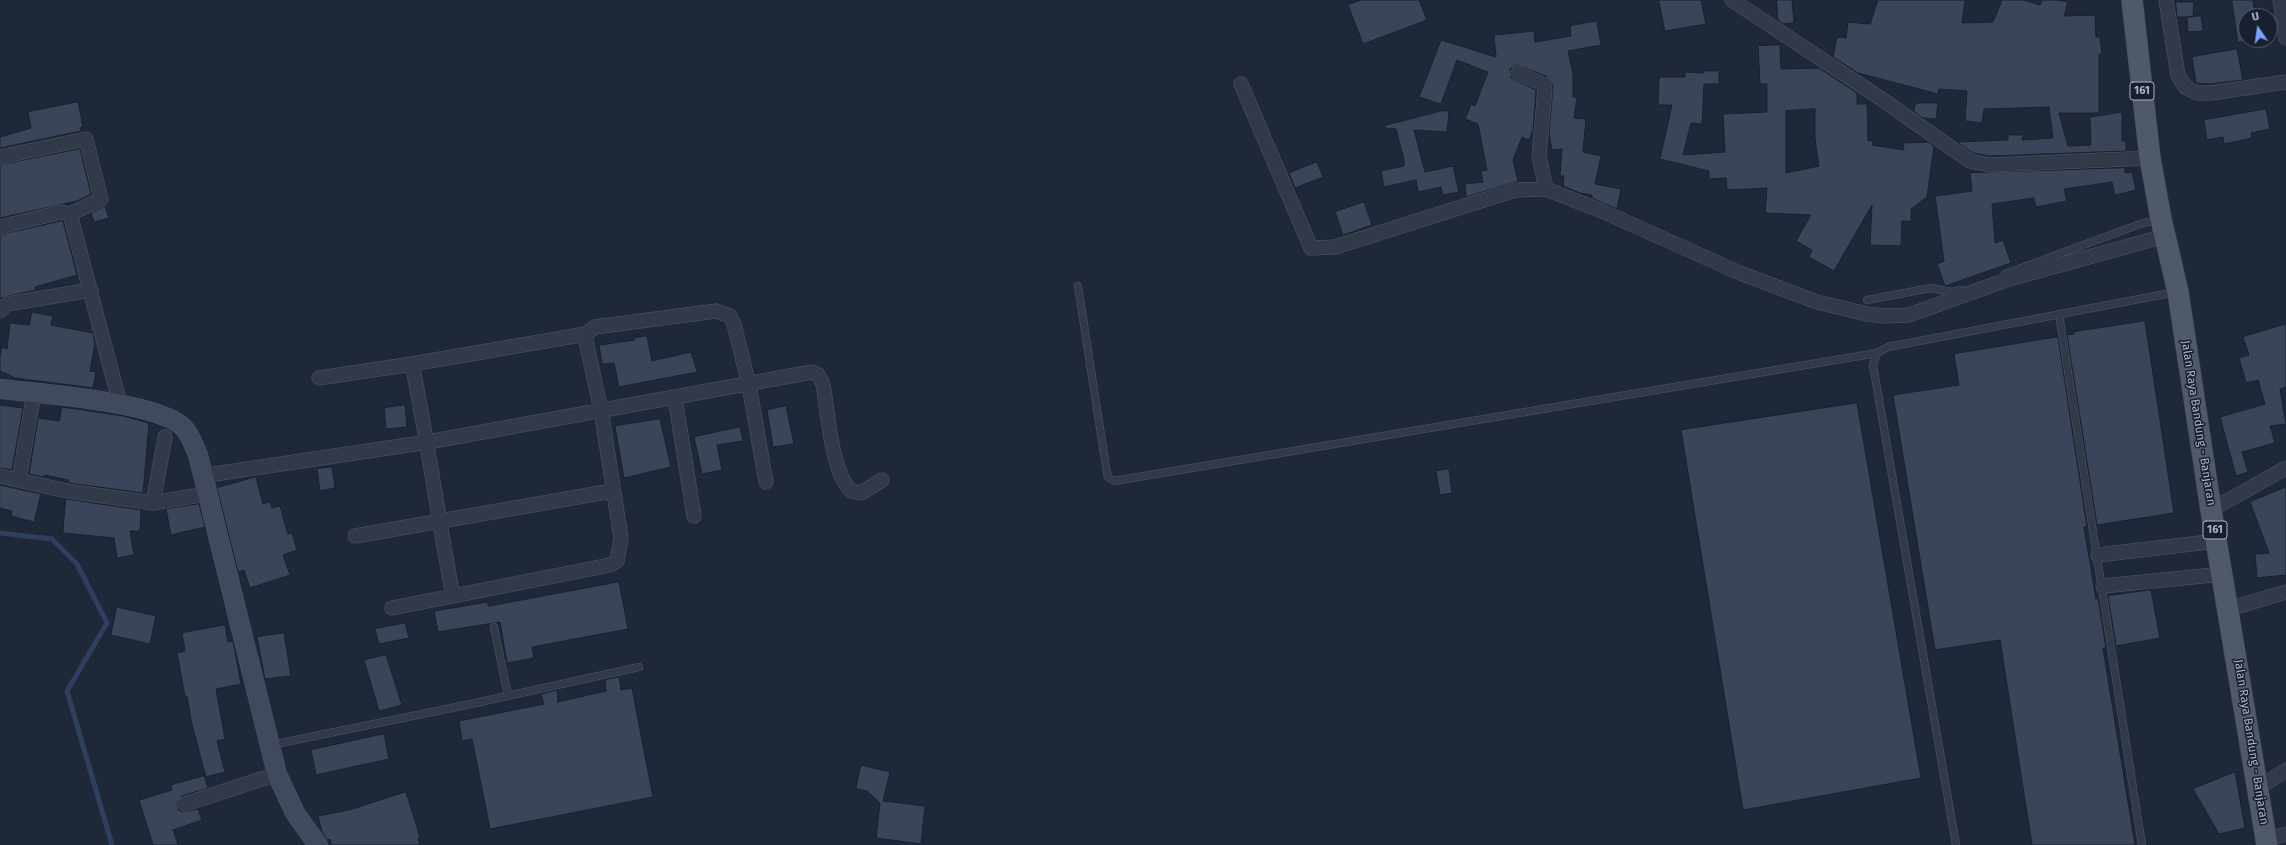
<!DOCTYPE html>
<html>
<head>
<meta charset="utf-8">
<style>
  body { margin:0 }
  #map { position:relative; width:2286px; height:845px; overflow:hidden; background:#1e2839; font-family:"Fira Sans",sans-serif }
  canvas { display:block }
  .north { position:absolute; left:2238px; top:8px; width:40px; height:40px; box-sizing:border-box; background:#181f2e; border:1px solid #535b6b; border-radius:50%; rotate:347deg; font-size:11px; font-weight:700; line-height:16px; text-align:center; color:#acb4c6 }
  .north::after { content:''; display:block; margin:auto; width:14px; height:18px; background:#79a3ff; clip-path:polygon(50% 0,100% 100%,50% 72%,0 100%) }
</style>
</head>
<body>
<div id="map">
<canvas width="2286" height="845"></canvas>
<div class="north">U</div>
</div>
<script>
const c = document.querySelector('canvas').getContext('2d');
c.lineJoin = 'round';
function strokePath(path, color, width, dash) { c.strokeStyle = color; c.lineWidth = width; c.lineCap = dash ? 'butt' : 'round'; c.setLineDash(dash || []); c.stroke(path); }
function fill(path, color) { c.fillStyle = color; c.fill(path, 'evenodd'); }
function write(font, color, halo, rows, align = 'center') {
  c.font = font + ' "Fira Sans",sans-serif'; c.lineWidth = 3; c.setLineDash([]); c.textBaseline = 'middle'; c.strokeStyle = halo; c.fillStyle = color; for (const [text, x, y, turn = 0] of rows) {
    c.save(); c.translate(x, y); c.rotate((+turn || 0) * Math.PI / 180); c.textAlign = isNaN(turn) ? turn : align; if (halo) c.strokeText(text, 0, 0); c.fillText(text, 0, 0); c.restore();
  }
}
const stream = new Path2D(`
  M0,533l52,6 25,25 30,59 -40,68 45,154`);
const building = new Path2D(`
  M1361,0h58l8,20 -64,24 -15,-39z
  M1659,0h42l5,24 -41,7z
  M1777,0h15l2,23 -11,1 -5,-4z
  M1878,0h87l-3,23 31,-1 9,-22h21l17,5 2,-5h16l10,2 -4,14 31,-1 1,22h4l2,17h-3v59h-40l9,33 23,-1 -1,-28 32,-5v29h4v10l-136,5 -17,-3 -16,-11 51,-2v-5h15l-1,5 31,-2 -4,-31 -65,2 -2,14 -17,-2 2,-30 -28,-2 -1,5 -80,-21 -25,-16 4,-20 9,1 2,-16 22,2z
  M2232,0h21l2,16h-9v26h-8z
  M2176,2h18l-1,15h-16z
  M2201,16l2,15 -15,1 -1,-15z
  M1597,21l4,24 -33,6 5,23v23l4,1 -3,20 12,1 -3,33 18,4 -6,28 26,5 -4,20 -25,-11v-3l-12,-2 -17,-7 1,-10h-4l2,-27 -10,1 -3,-16 4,-48 -7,-10 -29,-11 -7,4 1,9 25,12 -3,40 -4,10 -7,-3 -9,23 5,21 -52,16 -1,-13 18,-2 -2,-11 6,-1 -9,-46 -13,-5 6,-15 4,2 13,-34 -31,-12 -16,44 -22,-7 22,-57 55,17 -2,-22 40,-4 1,11 36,-6 -1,-10z
  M1780,45l1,24 38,-1 38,25v11h10l1,37h5l-1,4 32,5 -1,-7 25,-1 6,4 -7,51 -16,12v12h-9l-1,25 -31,-1 2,-40 -38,66 -25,-14 3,-7 -16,-9 15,-26 -46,-2 2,-25 -40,2 -1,-12 -17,1v-8l-49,-12 12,-54h-14l1,-28h26v-5l19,1v-2h15v13h-15l-2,40 -11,-1 -8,32 42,-3 -2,-38 44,-2v-28h-7l-2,-38zM1815,109v31l4,26 -33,7v-62z
  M2237,49l6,31 -33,4 -14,-1 -4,-26z
  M78,102l5,25 -3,1 1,3 -81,17v-11l31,-9 -3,-16z
  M1916,103h22l-2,16 -13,-1 -9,-6z
  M2266,109l4,20 -19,4 1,5 -28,6 -1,-7 -16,3 -3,-20z
  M1441,111h8l-2,21 -33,-2 11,42 28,-6 6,26 -16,3 -2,-8 -23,5 -2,-12 -32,7 -3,-16 23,-5v-6l-8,-31 -11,-1 -1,-2z
  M80,149l11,45 -14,7 -77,17v-53z
  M1317,162l6,15 -28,11 -6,-15z
  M2125,168v5l7,-1 4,18 -21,5 -3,-13 -48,7 3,12 -31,6 -2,-9 -42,6 3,39 8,-3 8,23 -66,23 -8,-22 7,-3 -9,-65 37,-5 -2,-18z
  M1364,202l8,23 -29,10 -8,-23z
  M105,206l4,12 -15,4 -3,-9z
  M61,221h2l14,54 -42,12 1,3 -36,8v-63z
  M32,312l21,4 -2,9 42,8 2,11 -5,27 6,1 -3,16 -78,-10 -15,-7v-16l2,-8 5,2 3,-26 19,2z
  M2145,321l29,192 -77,12 -30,-190 7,-1v-2z
  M2286,324v63l-6,2 6,35 -16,2 5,17 -33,9 6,20 -12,4 -16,-59 45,-13 -7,-24 -12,3 -7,-25 10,-3 -6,-18z
  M647,336l5,25 39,-9 6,20 -78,15 -5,-24 -12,1 -3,-19 36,-5 -1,-2z
  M2058,337l29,190h-3l12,72 2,-1 8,50h-3l32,197h-103l-32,-205 -65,10 -42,-255 66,-10 -5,-31z
  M1857,403l64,375 -178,32 -62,-380z
  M0,405l23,3 -11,62 -12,-2z
  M405,405l2,22 -21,2 -2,-21z
  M786,406l8,38 -21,3 -6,-37z
  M62,407l61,9 26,7 -6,70 -74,-10 -1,-3 -23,-5 -1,2 -15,-3 9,-56 21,3z
  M660,419l11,48 -47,11 -9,-52z
  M740,427l3,14 -26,4 5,25 -20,4 -8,-37z
  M332,467l3,21 -15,3 -3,-22z
  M1449,469l3,24 -12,2 -4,-24z
  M256,477l7,27 7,-2 2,6 8,-2 8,28 4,-1 5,17 -14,5 7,20 -40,13 -6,-18 -6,2 -21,-84z
  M0,485l41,9 -7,28 -23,-6 1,-5 -12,-3z
  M2286,487v88l-29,3 -2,-24 14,-1 -19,-51z
  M66,499l75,11 -1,21h-10l4,24 -17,3 -3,-20 -51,-5z
  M199,504l6,23 -34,8 -5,-26z
  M619,582l9,47 -96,18 2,11 -27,5 -7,-41 -62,10 -4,-21 54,-9v4z
  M2151,590l9,48 -44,8 -8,-50z
  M117,607l39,9 -6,28 -39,-9z
  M405,623l4,15 -30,6 -4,-15z
  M225,625l3,17 5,-1 8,43 -25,5 9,50 -8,2 8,31 -19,5 -14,-52 -5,-29h-2l-8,-43 8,-2 -3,-18z
  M284,633l7,43 -26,3 -8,-42z
  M386,655l16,50 -23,6 -15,-51z
  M619,677l2,13 11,-2 21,109 -163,32 -18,-90 -10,2 -3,-20 85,-17 -3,-10 16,-4 1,12 48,-11 -1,-11z
  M384,734l5,25 -73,16 -5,-25z
  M861,765l29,7 -7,29 42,5 -4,38 -45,-6 4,-35 -13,-12 -11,-2z
  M2235,772l10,56 -26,6 -26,-45z
  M204,776l4,12 -26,8 -5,7 2,7 4,2 15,-3 4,11 -29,10 5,15h-25l-14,-45 33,-10 -1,-5z
  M406,792l14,45 -2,1 2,7h-88l-2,-6 -3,1 -5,-8 -4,-16 31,-6z`);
const lane = new Path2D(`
  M2005,274l138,-51 16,-3
  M1078,286l28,181 2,10 6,4 763,-128
  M1867,300l64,-12 21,4 9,-2
  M2059,314l83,531
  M494,627l14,69
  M271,745l200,-41 168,-37
  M1956,845l-83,-480 4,-12 11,-6 288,-55`);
const street = new Path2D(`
  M1732,0l148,98 90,63 19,4 161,-7
  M2166,0l12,75 7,12 12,6h14l75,-11
  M2280,0l6,38
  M1518,73l25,11 2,5 -6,67 7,33
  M1241,84l70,164 24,-1 180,-57 31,-1 56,22 138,62 77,29 50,12 18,2 24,-1 100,-36 156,-43
  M0,157l86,-18 15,60 -31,15
  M0,227l61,-15 9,2 50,190
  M0,311l7,-7 84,-14
  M586,334l-174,30c16,77 26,155 41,232l157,-31 7,-4 4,-23 -20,-128 -15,-69v-7l9,-7 121,-16 14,5 4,8 15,61 17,97
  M319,378l93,-14
  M675,398l19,118
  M0,476l67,15 86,12 53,-9
  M201,476l227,-34 384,-70 6,3 5,9c5,29 8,87 28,107l10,2 21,-13
  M19,480l15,-87
  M153,503l12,-66
  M2211,510l75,-42
  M355,536l257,-45
  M2098,555l119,-14
  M2103,586l120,-12
  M392,608l61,-12
  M2229,609l57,-17
  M2258,788l28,-18
  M185,804l92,-30
  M2266,840l20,-6`);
const secondary = new Path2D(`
  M0,389c38,4 160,13 184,39 7,8 10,18 14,27l79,319 18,39 23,32`);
const primary = new Path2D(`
  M2132,0l18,158 11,61 17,73 33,218 56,335`);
const shields = [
  [2142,91,24],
  [2215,530,24]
];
const shieldNames = [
  ["161",2142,91],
  ["161",2215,530]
];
const streetNames = [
  ["Jalan Raya Bandung - Banjaran",2198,423,81],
  ["Jalan Raya Bandung - Banjaran",2251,742,81]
];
strokePath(stream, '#2f3f60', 5);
fill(building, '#3a4559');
strokePath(building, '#1a2130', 1);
strokePath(lane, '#505767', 8);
strokePath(street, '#505767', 15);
strokePath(secondary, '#505767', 20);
strokePath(primary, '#3c4353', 22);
strokePath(lane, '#323a49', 7);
strokePath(street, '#323a49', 14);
strokePath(secondary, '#40495d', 19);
strokePath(primary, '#50596a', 21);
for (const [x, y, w] of shields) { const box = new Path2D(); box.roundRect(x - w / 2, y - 9, w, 18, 3); c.fillStyle = '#181f2e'; c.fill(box); strokePath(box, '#acb4c6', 1); }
write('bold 11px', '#acb4c6', null, shieldNames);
write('12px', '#acb4c6', '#181f2e', streetNames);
</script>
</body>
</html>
